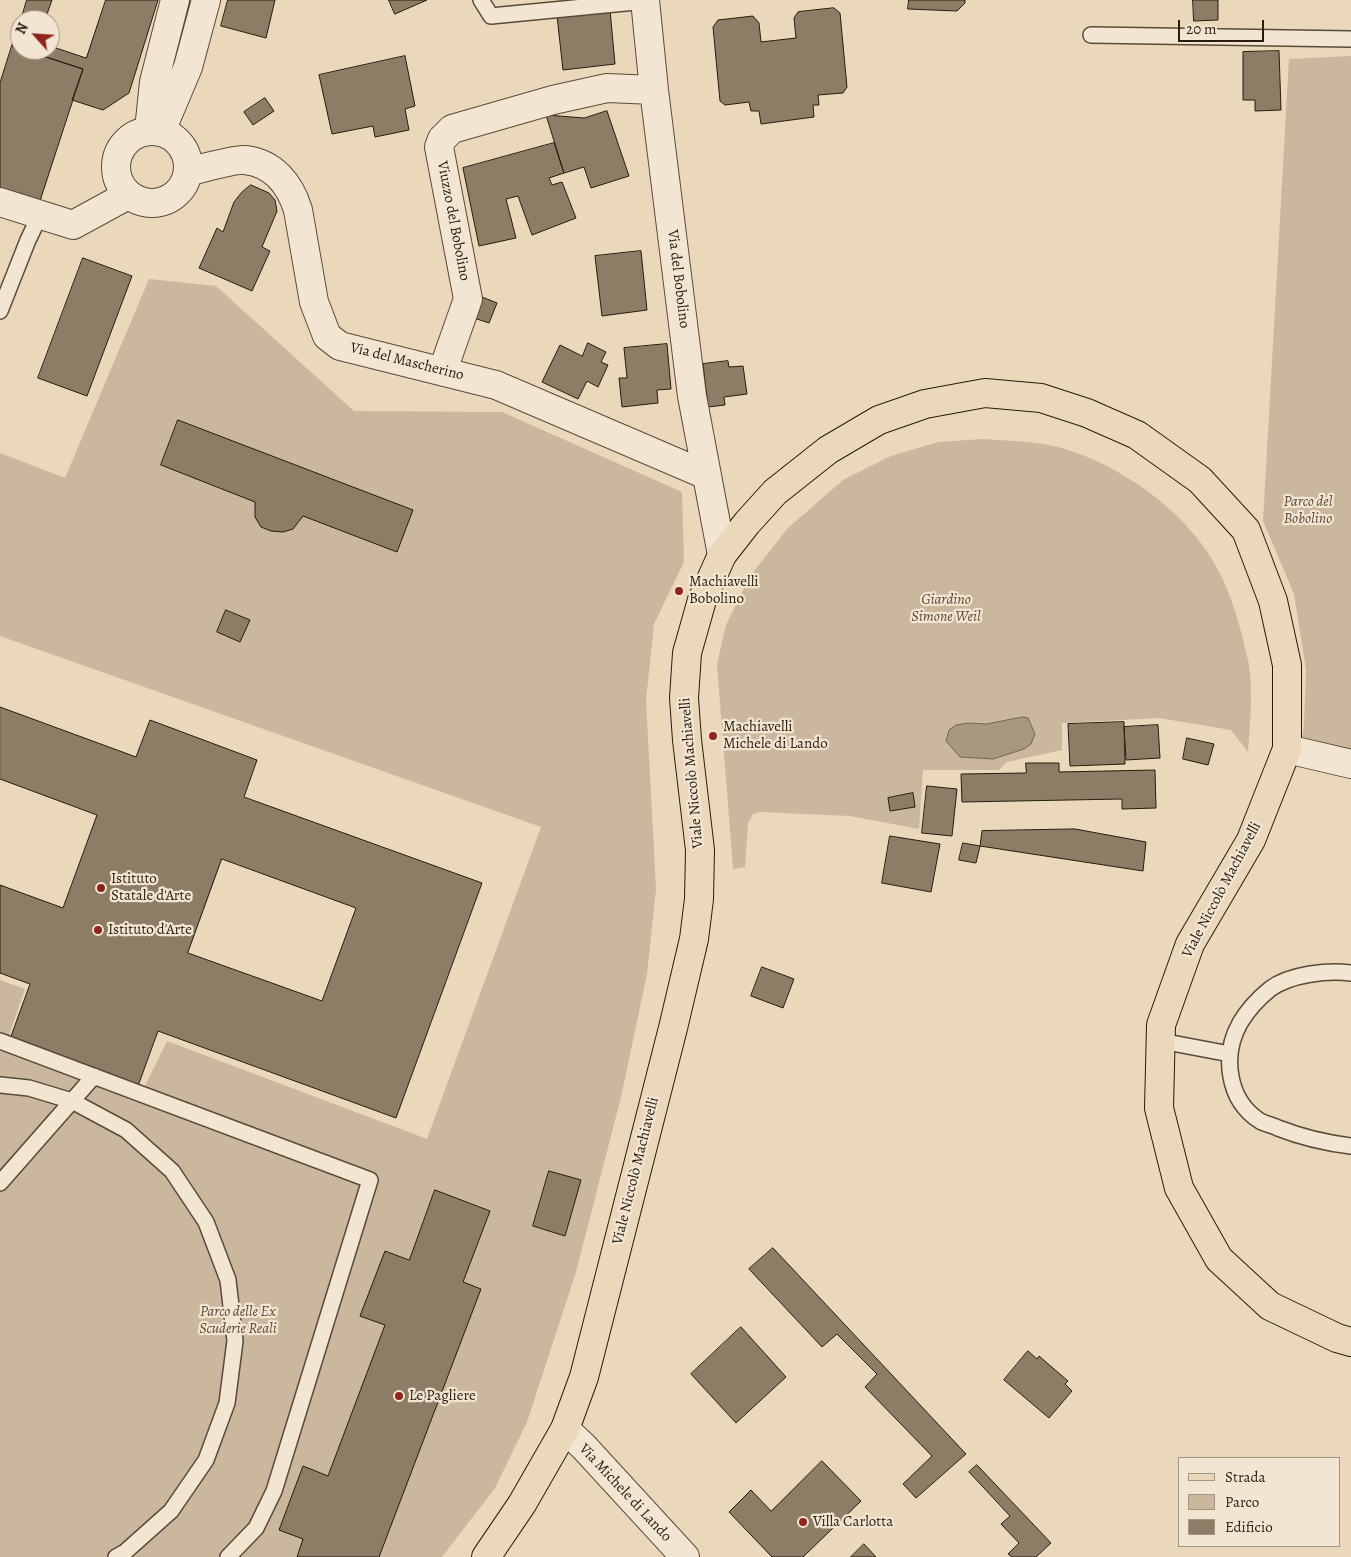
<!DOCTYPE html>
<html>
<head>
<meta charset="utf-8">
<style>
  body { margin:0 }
  #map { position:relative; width:1351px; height:1557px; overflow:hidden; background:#ebd7ba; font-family:Alegreya,serif }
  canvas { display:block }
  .legend { position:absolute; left:1178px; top:1457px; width:162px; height:90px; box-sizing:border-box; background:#f2e5d2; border:1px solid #a19584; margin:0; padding:6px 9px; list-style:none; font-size:15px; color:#271c0e }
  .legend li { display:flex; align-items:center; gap:10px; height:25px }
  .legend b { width:25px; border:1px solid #a19584 }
  .north { position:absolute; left:10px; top:10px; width:50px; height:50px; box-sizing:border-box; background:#f2e5d2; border:1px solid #a19584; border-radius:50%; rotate:296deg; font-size:14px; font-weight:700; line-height:20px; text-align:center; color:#271c0e }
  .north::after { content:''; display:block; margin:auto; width:18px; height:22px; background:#8f2418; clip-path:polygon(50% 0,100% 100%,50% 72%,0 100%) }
  .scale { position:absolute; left:1178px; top:20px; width:86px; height:22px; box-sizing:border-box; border:2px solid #271c0e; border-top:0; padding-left:6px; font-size:15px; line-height:18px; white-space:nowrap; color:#271c0e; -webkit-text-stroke:4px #f2e5d2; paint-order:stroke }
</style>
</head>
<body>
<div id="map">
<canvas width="1351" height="1557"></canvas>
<ul class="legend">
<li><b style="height:6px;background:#ebd7ba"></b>Strada</li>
<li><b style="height:14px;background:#cab79d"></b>Parco</li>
<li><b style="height:14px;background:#8d7d67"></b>Edificio</li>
</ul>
<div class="north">N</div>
<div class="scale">20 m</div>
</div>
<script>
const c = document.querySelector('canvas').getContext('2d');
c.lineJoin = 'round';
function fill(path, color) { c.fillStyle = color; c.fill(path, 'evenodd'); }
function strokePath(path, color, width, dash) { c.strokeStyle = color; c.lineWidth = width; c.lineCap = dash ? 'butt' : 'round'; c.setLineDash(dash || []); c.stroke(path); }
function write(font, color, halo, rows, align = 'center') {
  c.font = font + ' Alegreya,serif'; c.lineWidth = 4.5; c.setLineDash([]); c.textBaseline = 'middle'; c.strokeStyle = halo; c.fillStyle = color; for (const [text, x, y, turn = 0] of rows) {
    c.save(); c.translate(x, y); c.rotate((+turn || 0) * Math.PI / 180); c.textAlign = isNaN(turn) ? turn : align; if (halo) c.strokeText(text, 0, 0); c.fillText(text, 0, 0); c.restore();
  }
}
const green = new Path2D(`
  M1351,56v721l-52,-15 5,-37 2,-55 -12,-76 -31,-73 26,-462z
  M149,279l67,7 138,125 148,1 180,80 2,70 -30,62 -8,76 10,189 -9,85 -26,123 -45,175 -49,150 -32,66 -53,69h-442v-577l25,9 -17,49 135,52 24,-49 260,98 114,-312 -541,-191v-183l65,25z
  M983,439c27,2 56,2 82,10 58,18 117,60 148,112 14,23 22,48 29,74 2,10 5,20 7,30 4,28 1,58 -1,87l-17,-22 -72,-12 -97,5v27l-55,12 -8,8h-76l-4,59 -69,-13 -89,-4 -8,2 -5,9 -3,44 -12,2 -16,-205 9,-39 24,-49 38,-48 55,-48 48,-24 47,-14z`);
const water = new Path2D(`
  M1023,717l5,1 7,16 -4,10 -7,5 -31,10 -33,-2 -14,-16 3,-11 7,-5 12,-2 18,1z`);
const building = new Path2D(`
  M27,0h25l-7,20h-24z
  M106,0h52l-29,93 -26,17 -31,-10 11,-31 -59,-19h26v-4l36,12z
  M228,0h47l-9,38 -45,-12z
  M389,0h38l-32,14z
  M909,0h56v3l-8,8 -49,-2z
  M1193,0h25v20l-24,1z
  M834,8l6,5 7,74 -4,6 -25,2 1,10h-6l1,12 -53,7 -2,-13h-8l-2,-9 -24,3 -5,-4 -7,-74 5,-7 35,-4 6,7 2,19 35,-4 -2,-20 4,-6z
  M610,10l5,54 -52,6 -6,-54z
  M20,22v27l-8,-3z
  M12,46l71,23 -45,138 -38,-12v-112z
  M1279,51l2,59 -26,1v-11h-12v-48z
  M405,56l10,50 -10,3 4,21 -34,7 -2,-11 -41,8 -13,-59z
  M265,98l9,13 -21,14 -9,-13z
  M607,111l22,65 -38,12 -7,-21 -20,6 -18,-58 38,3z
  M554,143l10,30 -15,5 3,7 10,-3 14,36 -44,17 -14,-39 -12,3 10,39 -37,8 -16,-78z
  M251,185l18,8 6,7 2,11 -15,36 8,4 -18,40 -53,-23 18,-40 6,4 11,-30 8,-10z
  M641,251l6,59 -45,6 -7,-60z
  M83,258l49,18 -45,120 -49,-18z
  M482,297l15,6 -8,20 -15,-5z
  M588,343l18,9 -5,10 7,3 -10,22 -11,-6 -9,18 -36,-17 18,-37 22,11z
  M667,344l4,45 -14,1 1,13 -36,4 -3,-29h8l-3,-30z
  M728,361l1,6 14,-1 4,28 -23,3 1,8 -17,2 -5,-43z
  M178,420l235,90 -16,42 -94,-36 -10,13 -10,3 -12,-1 -10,-4 -6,-10v-15l-94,-37z
  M226,610l24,10 -10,22 -23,-10z
  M0,707l136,50 14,-37 107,40 -13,37 238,86 -86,235 -238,-87 -20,55 -128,-47 20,-55 -30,-11v-88l63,23 34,-93 -97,-36zM222,859l134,49 -34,93 -134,-48z
  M1124,722l1,42 -55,2 -2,-42z
  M1158,725l2,33 -34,2 -2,-33z
  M1187,738l27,6 -6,21 -25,-6z
  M1026,763h33v9l96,-2 1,38 -34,1v-10l-160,3 -1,-28 65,-1z
  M927,786l30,3 -5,47 -30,-3z
  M913,793l2,14 -25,4 -2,-13z
  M1075,829l71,13 -3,29 -163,-25 2,-15z
  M890,836l50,8 -9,48 -49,-9z
  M963,843l17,3 -4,17 -17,-3z
  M762,967l32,12 -11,29 -32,-12z
  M549,1171l32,9 -16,56 -32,-10z
  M435,1190l55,21 -27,71 18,7 -102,268h-82l6,-18 -24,-9 24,-64 25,10 57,-151 -25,-9 25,-65 24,9z
  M773,1248l193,206 -50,44 -13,-14 29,-28 -67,-69 12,-13 -40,-40 -15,13 -73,-78z
  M741,1327l45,50 -50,46 -45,-49z
  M1028,1351l9,8 2,-3 29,25 -3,3 7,7 -23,27 -45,-38z
  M822,1461l39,40 -58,56h-31l-43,-45 22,-22 20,21z
  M977,1465l74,78 -15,14h-24l-4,-3 11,-11 -18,-19 9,-8 -41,-44z
  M864,1544l12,13h-25z`);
const service = new Path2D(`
  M481,0l10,16 155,-15
  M1091,35l260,4
  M0,311l28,-71 12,-25
  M1351,973c-23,-3 -61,1 -81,16 -11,9 -23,22 -30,34 -18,32 -13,77 20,98 5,3 12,4 18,7 23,9 48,15 73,18
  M0,1041l370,139 -96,311 -18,37 -28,29
  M1161,1041l69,13
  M0,1085l29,3 43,13 54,29 46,41 34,51 22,58 7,61 -8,62 -21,57 -35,51 -46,41 -9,5
  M0,1183l94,-107`);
const minor = new Path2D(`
  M645,0l9,90 38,306 30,159
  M149,130l5,-48 21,-82
  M116 167a36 36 0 1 1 72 0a36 36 0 1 1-72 0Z
  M161,131l27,-64 18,-67
  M188,172c11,-3 48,-13 57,-12 28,3 45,24 53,50l16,92 13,34 13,10 156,39 210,90
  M0,202l73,23 55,-30
  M443,370l25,-71 -29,-152 3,-8 10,-10 101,-29 54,-12 47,2
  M1287,749l64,15
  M565,1429l19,18 101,110`);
const primary = new Path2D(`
  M486,1557l36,-53 43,-75 19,-52 89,-349 21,-89 5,-40 1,-49 -13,-110 -3,-42 3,-45 15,-53 20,-45 25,-32 28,-31 53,-42 51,-30 46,-16 60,-11 56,5 46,15 50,22 63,45 46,50 27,71 14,64v84l-36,91 -61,104 -29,81 -2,83 20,80 40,71 51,47 67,32 14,4`);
const markers = [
  [679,591,5,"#8f2418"],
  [713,736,5,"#8f2418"],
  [101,888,5,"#8f2418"],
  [98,930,5,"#8f2418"],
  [399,1396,5,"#8f2418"],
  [803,1522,5,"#8f2418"]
];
const streetNames = [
  ["Viuzzo del Bobolino",453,221,79],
  ["Via del Bobolino",678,279,83],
  ["Via del Mascherino",407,362,14],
  ["Viale Niccolò Machiavelli",692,773,-95],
  ["Viale Niccolò Machiavelli",1222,890,-62],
  ["Viale Niccolò Machiavelli",636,1171,-76],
  ["Via Michele di Lando",625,1493,47]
];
const parkNames = [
  ["Parco del",1308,502],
  ["Bobolino",1308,519],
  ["Giardino",946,600],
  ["Simone Weil",946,617],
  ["Parco delle Ex",238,1312],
  ["Scuderie Reali",238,1329]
];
const poiNames = [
  ["Machiavelli",689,582],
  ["Bobolino",689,599],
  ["Machiavelli",723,727],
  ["Michele di Lando",723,744],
  ["Istituto",111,879],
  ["Statale d'Arte",111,896],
  ["Istituto d'Arte",108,930],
  ["Le Pagliere",409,1396],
  ["Villa Carlotta",813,1522]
];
fill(green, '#cab79d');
fill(water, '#a89780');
strokePath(water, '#746652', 1);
fill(building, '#8d7d67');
strokePath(building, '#271c0e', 1);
strokePath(service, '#584b39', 18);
strokePath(minor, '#584b39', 30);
strokePath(primary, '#271c0e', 30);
strokePath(service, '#f2e5d2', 15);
strokePath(minor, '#f2e5d2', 28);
strokePath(primary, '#ebd7ba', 28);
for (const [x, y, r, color] of markers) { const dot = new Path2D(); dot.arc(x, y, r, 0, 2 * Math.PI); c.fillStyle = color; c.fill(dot); strokePath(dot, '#f2e5d2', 2); }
write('15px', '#271c0e', '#f2e5d2', streetNames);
write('italic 15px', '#584a39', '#f2e5d2', parkNames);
write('15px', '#271c0e', '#f2e5d2', poiNames, 'left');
</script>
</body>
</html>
